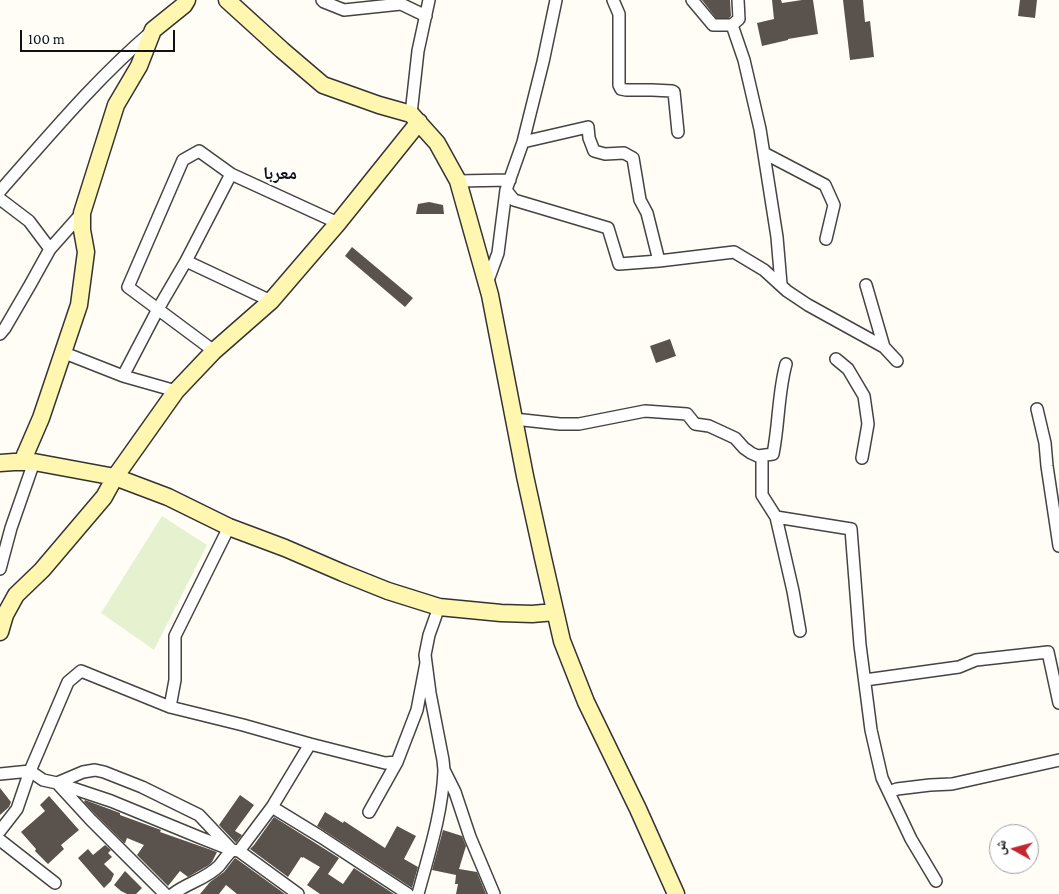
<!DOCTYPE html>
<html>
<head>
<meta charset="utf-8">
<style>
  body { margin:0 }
  #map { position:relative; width:1059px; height:894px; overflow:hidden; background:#fffdf5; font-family:"Crimson Pro","Noto Naskh Arabic",serif }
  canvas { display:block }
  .north { position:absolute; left:989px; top:824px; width:50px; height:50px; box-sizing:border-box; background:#fff; border:1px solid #a0a0a0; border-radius:50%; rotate:277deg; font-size:14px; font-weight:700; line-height:20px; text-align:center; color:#111 }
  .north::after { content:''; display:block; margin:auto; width:18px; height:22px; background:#c4262e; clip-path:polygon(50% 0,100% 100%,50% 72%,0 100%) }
  .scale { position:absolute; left:20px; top:30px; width:155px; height:22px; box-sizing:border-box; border:2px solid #111; border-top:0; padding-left:6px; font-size:15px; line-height:18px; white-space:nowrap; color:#111; -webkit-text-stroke:4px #fff; paint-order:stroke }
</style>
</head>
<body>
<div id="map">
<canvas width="1059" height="894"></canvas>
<div class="north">ش</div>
<div class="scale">100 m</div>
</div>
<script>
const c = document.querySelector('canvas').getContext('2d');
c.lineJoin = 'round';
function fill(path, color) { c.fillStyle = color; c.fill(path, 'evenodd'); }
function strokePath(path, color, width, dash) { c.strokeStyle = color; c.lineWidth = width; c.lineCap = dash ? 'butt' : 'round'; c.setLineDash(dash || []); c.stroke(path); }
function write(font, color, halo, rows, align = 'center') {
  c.font = font + ' "Crimson Pro","Noto Naskh Arabic",serif'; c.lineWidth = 5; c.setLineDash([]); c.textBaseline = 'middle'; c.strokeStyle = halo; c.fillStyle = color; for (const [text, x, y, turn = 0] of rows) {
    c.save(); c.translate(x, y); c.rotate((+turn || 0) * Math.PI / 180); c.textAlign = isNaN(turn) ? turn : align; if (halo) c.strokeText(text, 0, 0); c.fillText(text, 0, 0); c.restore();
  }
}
const pitch = new Path2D(`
  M162,516l45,29 -53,105 -53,-37z`);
const building = new Path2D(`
  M702,0h28l1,16 -2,2h-13z
  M772,0h9l1,3 20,-3h11l5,34 -30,5v1l-26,6 -5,-23 17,-4z
  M843,0h20l2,22 5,-1 4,36 -24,3z
  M1020,0h17l-2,18 -17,-2z
  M429,202l14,3 1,9h-28l2,-10z
  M352,247l61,51 -8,9 -60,-51z
  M670,339l6,17 -20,7 -6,-17z
  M0,788l11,14 -2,5 -9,8z
  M240,795l14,10 -19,26 7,4 -6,8 -17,-18z
  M49,796l30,34 -18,15 3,4 -16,15 -13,-13 1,-2 -15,-17 24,-21 -5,-6z
  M85,800l35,13v2l41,15 -1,2 57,20 -5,10 -3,3 -21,12 -8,-6 -12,15 -31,-31 7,-10 -17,-7 -2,5h-1l-28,-28 -12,-13z
  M325,812l18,11 1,-2 41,27 12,-22 19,10 -12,23 14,8 -6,21 -95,-62z
  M274,817l65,41 -11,16 15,10 11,-16 40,26h-74l-13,-9 13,-18 -17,-10v1l-2,-1 -13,20 -38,-28 4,-4z
  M443,830l19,6 4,10 -7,23 18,3 9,22h-30l2,-10h-3l1,-9 -24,-5z
  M105,845l6,5 -3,3 4,4 -8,7 10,10 -3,7 -7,7 -26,-30 10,-9 5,6z
  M235,858l3,2 47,34h-48l-11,-9 -7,9h-19l10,-12 14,-10z
  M125,871l17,17 -6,6h-9l-6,-3 -7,-6z`);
const street = new Path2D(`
  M322,0l2,2 20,8 57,-6
  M400,0l1,4 25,12
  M613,0l6,14v71l2,4 5,1h26l20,1 2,1 4,40
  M692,0l21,25h19l12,35 16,69 17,108 4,47
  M732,25l7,-6 -1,-19
  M411,114l7,-63 11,-51
  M523,142l65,-15 1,11 5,13 11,3 19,-1 9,5 7,42 7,13 12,48
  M764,153l61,32 9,20 -8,34
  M458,181l52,-1
  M506,190l8,10 94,28 11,36 40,-3 75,-9 30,18 23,21 21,14 76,42 13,14
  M0,191c48,-54 95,-111 150,-158
  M0,199l29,22 21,28
  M186,261l45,-87
  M487,283l11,-30 8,-63 17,-48 20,-80 13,-62
  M866,285l18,62
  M0,334l5,-6 25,-43 20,-36 32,-36
  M214,351l-86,-64 55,-127 16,-9 32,23 107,49
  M62,352l61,24 53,15
  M836,359l12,10 16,27 4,28 -6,34
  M123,376l35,-67 28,-48 85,40
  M1037,409l8,34 2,23 12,80
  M514,419l46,5h19l66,-13 42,3 8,10 14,2 26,12 9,10 7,5 11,5v37l14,22 75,12 9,116 11,85 11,48 29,61 25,42
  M758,456l15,-2c6,-30 5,-61 13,-90
  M776,517l17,74 7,40
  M0,569l11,-41 23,-66
  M439,607l-10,28 -4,20 5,38 13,67 1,10 11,22 15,45 24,57
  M865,680l94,-13 17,-7 72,-8 11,51
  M170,707l5,-27v-44l54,-109
  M0,774l30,-3 13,9 14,3 26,-11 12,-2 9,2 38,15 57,28 33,35c-5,5 -9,11 -13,16 -13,13 -32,17 -46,28
  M889,792l8,-3 33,-4 22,-1 107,-24
  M272,807l49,30 87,57
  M369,812l28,-50
  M0,831l17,-22 13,-38 38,-89 13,-11 89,36 73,18 67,19 75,19 12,-1 20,-52 9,-47
  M0,840l55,43
  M165,894l-74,-74 -34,-37 54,18 90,37 31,12 7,1
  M298,894l-59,-43 33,-44 38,-63
  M418,894c11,-41 24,-80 26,-123`);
const secondary = new Path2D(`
  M227,0l55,50 41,35 56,20 32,9 26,29 21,38 32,114 35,181 18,82 19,83 24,61 52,107 38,85
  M22,462l19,-44 38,-113 7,-53 -4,-22v-17l34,-108 23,-39 14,-36 31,-25 3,-5
  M0,463l14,-1h20l81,15 53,20 61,30 56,21 58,25 45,18 51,16 62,6 31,1 23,-2
  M0,632l5,-17 11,-20 26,-25 62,-73 11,-20 61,-86 38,-40 57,-50 67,-78 81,-101`);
const districtNames = [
  ["معربا",280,173]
];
fill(pitch, '#e6f2cf');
fill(building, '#5a524d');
strokePath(street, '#444', 14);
strokePath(secondary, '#333', 19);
strokePath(street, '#fff', 11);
strokePath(secondary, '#fff6b0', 16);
write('bold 18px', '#111', '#fff', districtNames);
</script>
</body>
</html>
